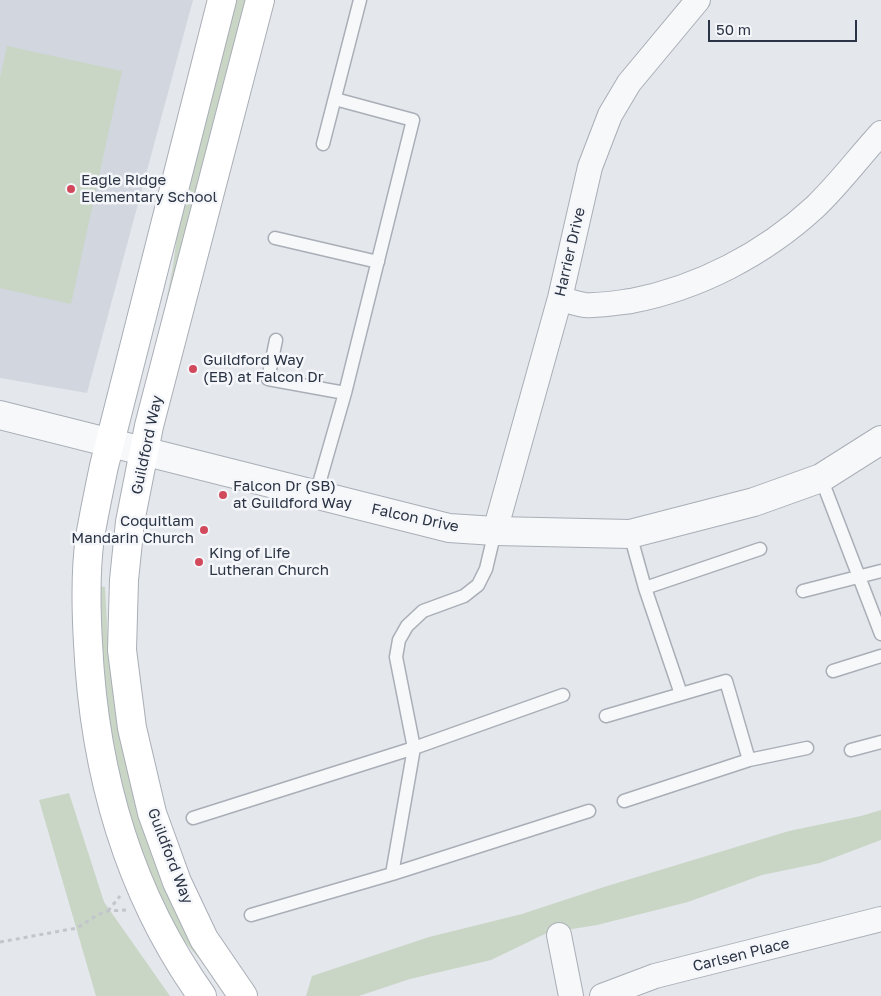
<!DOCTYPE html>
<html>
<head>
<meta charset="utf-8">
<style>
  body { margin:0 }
  #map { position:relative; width:881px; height:996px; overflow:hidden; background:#e4e7ec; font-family:"Golos Text",sans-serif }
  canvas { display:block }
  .scale { position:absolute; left:708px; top:20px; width:149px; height:22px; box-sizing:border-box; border:2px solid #2b3445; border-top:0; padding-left:6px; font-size:15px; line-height:18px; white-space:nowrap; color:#2b3445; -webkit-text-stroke:4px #f4f6f9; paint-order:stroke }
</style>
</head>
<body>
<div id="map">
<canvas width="881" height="996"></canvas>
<div class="scale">50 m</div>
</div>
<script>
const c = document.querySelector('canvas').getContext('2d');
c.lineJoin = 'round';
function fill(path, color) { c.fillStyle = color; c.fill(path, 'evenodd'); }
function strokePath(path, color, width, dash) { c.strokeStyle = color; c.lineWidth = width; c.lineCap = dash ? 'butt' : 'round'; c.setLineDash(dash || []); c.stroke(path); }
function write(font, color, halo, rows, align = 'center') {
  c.font = font + ' "Golos Text",sans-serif'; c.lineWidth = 5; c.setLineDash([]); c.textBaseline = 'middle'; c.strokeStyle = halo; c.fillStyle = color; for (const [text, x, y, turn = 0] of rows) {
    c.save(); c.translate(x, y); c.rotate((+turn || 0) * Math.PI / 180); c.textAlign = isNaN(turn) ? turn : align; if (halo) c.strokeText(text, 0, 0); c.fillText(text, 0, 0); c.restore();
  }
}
const built = new Path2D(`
  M0,0h193l-106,393 -87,-15z`);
const green = new Path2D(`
  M231,0h18l-90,338 14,-72 8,-60z
  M7,46l115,25 -51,233 -71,-16v-210z
  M98,586l7,1 3,55 4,28 96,295 -2,2 -26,-31 -38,-73 -37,-139z
  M69,793l35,109 66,94h-74l-57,-196z
  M881,810v30l-61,23 -58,12 -74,27 -91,23 -50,8 -56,27 -81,19 -51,17h-53l6,-20 117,-39 93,-23 82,-27 185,-56 72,-15z`);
const path = new Path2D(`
  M108,911l12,-15
  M0,942l77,-14 20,-13 10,-4 19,-1`);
const service = new Path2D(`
  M323,144l37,-144
  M275,238l103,24
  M276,340l-8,39 77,14
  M821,478l60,156
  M316,494l29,-101 68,-273 -78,-21
  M630,534l15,54 36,106
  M645,588l115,-39
  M803,591l78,-20
  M833,671l48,-15
  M606,716l120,-35 23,79
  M851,750l30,-8
  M624,801l125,-41 58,-12
  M193,818l221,-70 149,-53
  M392,874l22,-126 -18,-91 3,-17 8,-14 16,-15 41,-15 14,-11 8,-16 9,-38
  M251,915l141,-41 197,-63`);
const minor = new Path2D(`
  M560,298c8,3 16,6 25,7 16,1 31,-2 46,-4 68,-13 133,-47 184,-94 24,-23 44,-50 66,-74
  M495,531l65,-233 30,-131 20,-52 19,-32 69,-83
  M559,935l12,61
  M602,996l53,-20 226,-57`);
const tertiary = new Path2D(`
  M0,415l449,113 46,3 135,3 124,-32 67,-24 60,-38`);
const secondary = new Path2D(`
  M202,996c-74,-104 -108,-226 -114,-353 -2,-35 -3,-71 2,-106 4,-23 9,-47 14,-71l118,-466
  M243,996l-39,-57 -27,-57 -25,-69 -20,-85 -10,-78 2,-70 6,-58 19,-96 111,-426`);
const markers = [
  [71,189,5,"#d1495b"],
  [193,369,5,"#d1495b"],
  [223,495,5,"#d1495b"],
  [204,530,5,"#d1495b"],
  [199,562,5,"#d1495b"]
];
const poiNames = [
  ["Eagle Ridge",81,180],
  ["Elementary School",81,197],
  ["Guildford Way",203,360],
  ["(EB) at Falcon Dr",203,377],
  ["Falcon Dr (SB)",233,486],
  ["at Guildford Way",233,503],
  ["Coquitlam",194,521,"right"],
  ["Mandarin Church",194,538,"right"],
  ["King of Life",209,553],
  ["Lutheran Church",209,570]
];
const streetNames = [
  ["Harrier Drive",570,252,-77],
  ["Guildford Way",147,445,-78],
  ["Falcon Drive",415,518,12],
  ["Guildford Way",170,856,69],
  ["Carlsen Place",741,955,-14]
];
fill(built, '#d2d6de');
fill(green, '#c9d6c5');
strokePath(service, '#a9aeb7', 15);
strokePath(minor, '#a9aeb7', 26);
strokePath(tertiary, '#a9aeb7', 30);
strokePath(secondary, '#a9aeb7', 30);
strokePath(path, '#c2c5cb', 3, [4, 4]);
strokePath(service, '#f7f8fa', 12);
strokePath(minor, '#f7f8fa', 24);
strokePath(tertiary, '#f7f8fa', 28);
strokePath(secondary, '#fff', 28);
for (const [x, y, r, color] of markers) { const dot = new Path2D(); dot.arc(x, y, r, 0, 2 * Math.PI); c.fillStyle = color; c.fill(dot); strokePath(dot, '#f4f6f9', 2); }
write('15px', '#2b3445', '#f4f6f9', poiNames, 'left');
write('15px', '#2b3445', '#f4f6f9', streetNames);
</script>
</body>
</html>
